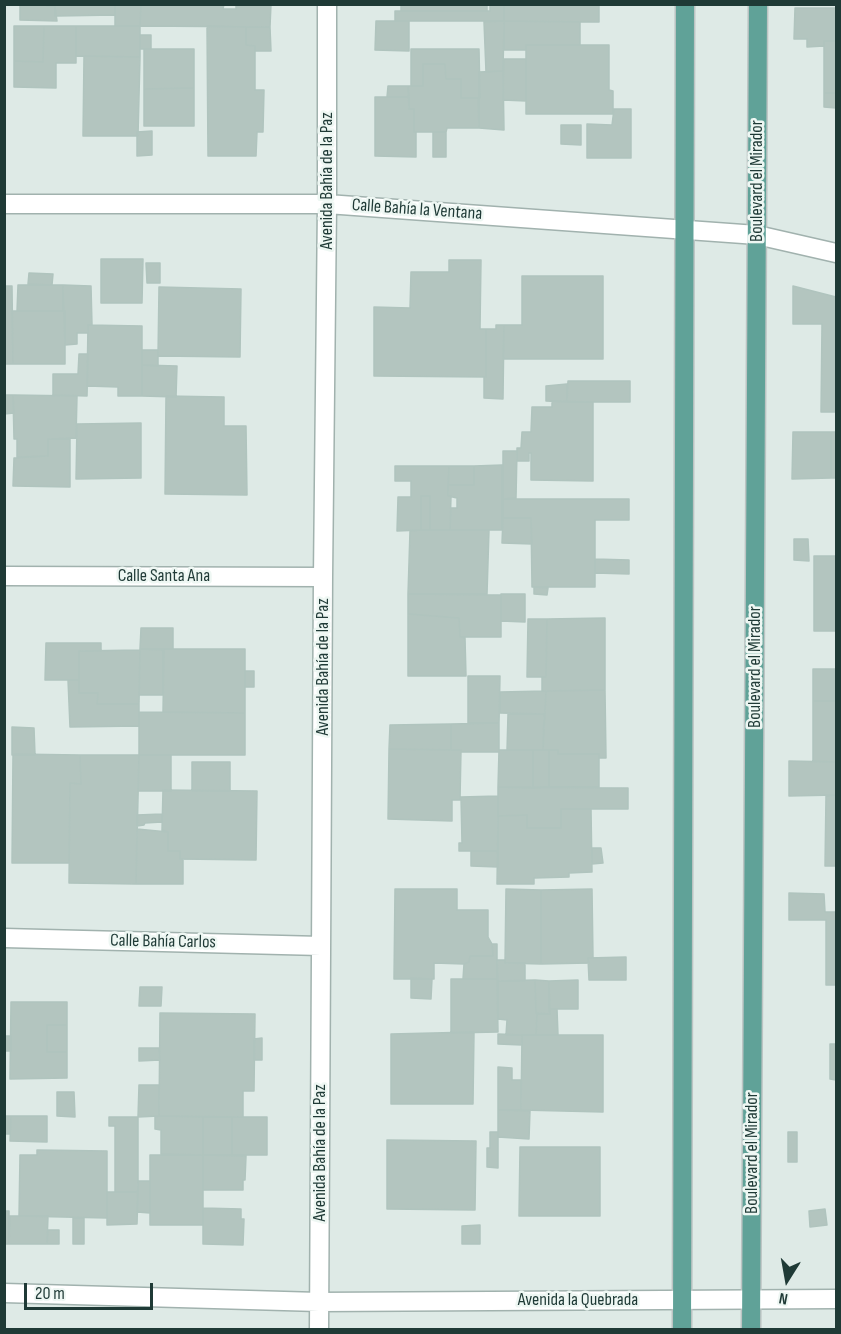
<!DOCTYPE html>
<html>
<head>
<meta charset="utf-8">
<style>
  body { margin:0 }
  #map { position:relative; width:841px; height:1334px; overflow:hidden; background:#deeae6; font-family:"Sofia Sans Condensed",sans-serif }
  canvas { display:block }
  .frame { position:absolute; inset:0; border:6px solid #1f3a36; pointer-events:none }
  .north { position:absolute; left:757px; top:1250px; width:60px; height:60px; -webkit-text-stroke:4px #eef7f3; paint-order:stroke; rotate:191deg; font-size:16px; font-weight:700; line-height:24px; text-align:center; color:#1f3a36 }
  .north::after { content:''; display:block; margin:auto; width:21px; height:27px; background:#1f3a36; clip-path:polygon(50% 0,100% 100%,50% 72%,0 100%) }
  .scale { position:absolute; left:24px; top:1283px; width:129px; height:27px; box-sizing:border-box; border:3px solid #1f3a36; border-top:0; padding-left:8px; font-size:18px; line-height:21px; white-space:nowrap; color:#1f3a36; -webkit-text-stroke:4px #eef7f3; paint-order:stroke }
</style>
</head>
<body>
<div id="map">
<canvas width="841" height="1334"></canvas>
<div class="frame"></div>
<div class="north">N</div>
<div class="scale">20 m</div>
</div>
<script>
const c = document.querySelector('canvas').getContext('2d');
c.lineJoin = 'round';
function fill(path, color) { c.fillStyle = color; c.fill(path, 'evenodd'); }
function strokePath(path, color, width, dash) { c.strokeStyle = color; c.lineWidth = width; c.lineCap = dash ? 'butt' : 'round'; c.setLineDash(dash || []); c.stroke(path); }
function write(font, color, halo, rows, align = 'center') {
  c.font = font + ' "Sofia Sans Condensed",sans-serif'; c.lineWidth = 5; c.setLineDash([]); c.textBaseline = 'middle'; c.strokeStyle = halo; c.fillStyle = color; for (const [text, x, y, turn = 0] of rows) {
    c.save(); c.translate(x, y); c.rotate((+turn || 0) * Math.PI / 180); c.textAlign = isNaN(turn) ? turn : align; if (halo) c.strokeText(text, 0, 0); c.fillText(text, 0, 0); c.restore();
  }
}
const building = new Path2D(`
  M20,4h27v2h8l2,15 -37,-1z
  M55,4h60v11l-58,1h-2z
  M115,4h26l-1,22h-25z
  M141,4h83l-1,5h13v-5h35l-1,23 -130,-1z
  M401,4h86v7h-86z
  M490,4h14v17h-109v-10h95z
  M504,4h95v18l-95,-1z
  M795,8h41v33h-12v5l-17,1v-8h-13z
  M376,21h33v30l-34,-1z
  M504,21l76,1v23h-54v5h-22z
  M504,21l-1,50 -17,1 -2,-50z
  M14,26h30l-1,36 -29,-1z
  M44,26h32v37h-20v25l-42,-1v-26l29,1z
  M76,26h64v31l-64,-1z
  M207,26l39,1v18l9,1v44h9l-1,42h-6l-1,24h-48z
  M246,27h24l1,24h-16v-5l-9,-1z
  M140,35h11v14h-11z
  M824,41h12v52h-12z
  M526,45h83v45l4,1v23h-87z
  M144,49h50v39l-50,1z
  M411,49h68l1,49h-19v-19h-15l-1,-15h-22v22h-12z
  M84,56l56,1 -2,79h-55z
  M504,59h22v42l-23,-1z
  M423,64h22l1,15h15v19h17l1,30h-32l-1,4h-32v-23h-5l-1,-23h15z
  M503,71l1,59 -25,-2v-56z
  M388,86h20l1,11h-22z
  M194,88v38h-50v-37z
  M824,93h12v15l-12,-1z
  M375,97h34v12h5v23h2v25l-41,-1z
  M614,109h17v49h-44v-34l25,1z
  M561,125h20v20l-20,-1z
  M152,131v24l-15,1v-24z
  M433,132h13v25h-13z
  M101,259h42l-1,44h-41z
  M449,260h32l-1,69h6v48l-112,-1v-69l36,1 1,-36h38z
  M146,263h14v20h-13z
  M29,273l24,1 -1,11 -24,-1z
  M522,276h81v83h-100l1,-34h18z
  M18,285h45v26h-46z
  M63,285l28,1 1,39h-4v8h-11v11l-12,1z
  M4,286h8l1,78h-9z
  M793,286l43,11v115h-15l1,-88h-29z
  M159,287l82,2 -1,68 -82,-1z
  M12,311h53v53h-52z
  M88,325l54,1v70h-24v-9l-31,-1z
  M496,325h8l-1,74 -19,-1v-21h2v-48h10z
  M142,350h16v16l-16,-1z
  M79,354h9l-1,42 -34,-1v-21h25z
  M142,365l35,1 -1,31 -34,-1z
  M568,381h62v21h-63z
  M567,384v18l-21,-1v-15z
  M4,395h9l1,18 -10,1z
  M13,395l64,1 -1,42 -28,1v17l-31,1v-18h-3z
  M166,396l58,1v29h22l1,69 -82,-1z
  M552,401l41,1v79l-62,-1v-27h-2v8h-12v-13h4l1,-16h9l1,-25h20z
  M141,423v55l-65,1 1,-55z
  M793,432h38v46l-39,1z
  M831,432h5v46h-5z
  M48,439h22v48l-57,-1 1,-28 34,-2z
  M503,451h14l-1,47 -13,1z
  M502,465v65h-52l1,-22h6v-10l-9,-2v-11h26v-19z
  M395,466h54l-1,30h3l-1,34h-20v-34h-9v34l-24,1 1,-34h13v-16h-16z
  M449,466h25v19h-26z
  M421,496h9v34h-9z
  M503,499h126v21h-34v67h-63l-1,-69h-28z
  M503,518h28l1,26 -30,-1z
  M421,530h68l-2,64h-79l2,-63z
  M794,539h14l1,22 -15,-1z
  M814,556h22v75h-22z
  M595,559l34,1v14l-34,-1z
  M534,587l14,1 -1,7 -13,-1z
  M408,594l93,1v42h-41l-1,-19 -51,-4z
  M501,594h24v28l-24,-1z
  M408,614l51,4 1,19 5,1 1,38h-58z
  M605,618v72l-63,1v-14h4l1,-58z
  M528,619h19l-1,58h-19z
  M141,628h32v21h-33z
  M46,643h55v8h-22v29h-34z
  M140,649l23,1v45h-24z
  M164,649h81v64l-82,-1z
  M140,650l-1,54h-42l1,-11h-19v-42z
  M813,669h23v32h-23z
  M245,671h9v16h-9z
  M468,676h32l-1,47h-31z
  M68,680h11v13h19l-1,11h42v22l-69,1z
  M605,690l1,68h-7v-4h-41v-4h-15l3,-59z
  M546,691l-1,23 -45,-1v-21z
  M813,701h23v61l-23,-1z
  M139,712l106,1v42h-106z
  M508,714h36l-1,36h-36z
  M499,723v29h-38v-2h-10v-26z
  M451,724v26l-62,-1 1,-24z
  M12,727l22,1 1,27h-23z
  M389,749l72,1 -1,50h-8v21l-64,-2z
  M499,750h34v38l-35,-1z
  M533,750h16v37l-16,1z
  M549,750h9v4h41v33h-50z
  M13,754l67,1 1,29 -11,-1 -1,80h-57z
  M80,755h59l-3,129 -67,-1 1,-100 11,1z
  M139,755h32v36h-33z
  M789,761l47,1v33l-47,1z
  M192,762h38v29h-38z
  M498,787l130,1v21h-67v19h-34v-13l-29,1z
  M163,790l94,1 -1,69 -76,-1v-8h-12v-19l-6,-2z
  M836,795v71h-11l1,-70z
  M498,796v55h-39v-8h3l-1,-46z
  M561,809h30l1,63 -23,1v4l-35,1v6h-37l1,-68 29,-1v13h34z
  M162,814v8l-17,1 -1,2 -7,1v-11z
  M137,829l31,3v19h12v8h3v25h-47z
  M592,848h9l2,15 -11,1z
  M471,851h27v16l-27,-1z
  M395,889h62v21h31v27l4,7 1,12h-23l-1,6 -5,2 -30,-1v16h-40z
  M506,889l35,1v74l-36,-1z
  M592,889l1,69h-5l1,5 -48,1v-74z
  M789,893l35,1 1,18h11v73h-10v-65h-37z
  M492,944h5v35h-34l1,-15 5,-2 1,-6h23z
  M626,957v23h-37l-1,-22z
  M497,960h8v3h20v18h-27z
  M411,978l21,1 -1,20 -20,-1z
  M451,979h46l1,53 -47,1z
  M535,980l14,1 1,33 -14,-1z
  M535,980l1,33 1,1 -1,21h-30l1,-15 -9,-1v-38z
  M578,980v29h-29v-28z
  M140,987h22l-1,19h-22z
  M11,1002h56v23h-20v27h20v26l-57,1z
  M549,1009h8l1,26h-22l1,-21h13z
  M160,1013l95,1 -1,77h-11v26l-84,-1z
  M47,1025h20v27h-20z
  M474,1032l-1,72h-82v-70z
  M498,1034l24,1v10l-24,-1z
  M522,1035h81v77l-82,-2z
  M4,1036h7v15h-7z
  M262,1038v22h-8v-21z
  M830,1044h6v36l-6,-1z
  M139,1048h20l1,12 -21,1z
  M498,1067l14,1v12h9v30h-23z
  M139,1085h20v31l-21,1z
  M57,1092h17l1,25 -18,-1z
  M498,1110l32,1 -1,28 -31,-2z
  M4,1116h7l-1,18h-6z
  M11,1116h36v26l-37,-1z
  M159,1116l44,1v38l-42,-1v-24l-6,-1v-12z
  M109,1117h29v75h-23v-66h-6z
  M203,1117h29v38h-29z
  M232,1117h35v38h-35z
  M490,1132h8v36l-11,-1v-19h3z
  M788,1132h9v30h-9z
  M387,1140l89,1 -1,69 -88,-1z
  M520,1147h80v69h-81z
  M37,1150l70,1v67l-88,-2 1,-61h17z
  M150,1155h53v70h-53z
  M203,1155l43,1 -1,24h-2v10h-40z
  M138,1181h12v32l-13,-1z
  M107,1192h31l-1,32 -30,1z
  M203,1208l38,1v10h3l-1,26 -40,-1z
  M825,1209l2,16 -17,2 -1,-16z
  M4,1211h5v33h-5z
  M10,1216h38l-1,28h-38z
  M73,1218h11v26h-11z
  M480,1225v19h-18v-18z
  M48,1230h11v14h-12z`);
const minor = new Path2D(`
  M4,204h323l430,31 79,18
  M4,576l319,1
  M4,938l317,8
  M4,1293l315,9 517,-3
  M319,1330l4,-753 4,-373v-200`);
const major = new Path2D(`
  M682,1330l3,-1326
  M751,1330l7,-1326`);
const streetNames = [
  ["Avenida Bahía de la Paz",327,181,-90],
  ["Boulevard el Mirador",757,181,-90],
  ["Calle Bahía la Ventana",417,210,4],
  ["Calle Santa Ana",164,576],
  ["Avenida Bahía de la Paz",323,667,-90],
  ["Boulevard el Mirador",755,667,-90],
  ["Calle Bahía Carlos",163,942,1],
  ["Avenida Bahía de la Paz",320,1153,-90],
  ["Boulevard el Mirador",752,1153,-90],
  ["Avenida la Quebrada",578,1300]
];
fill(building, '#b3c5bf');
strokePath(building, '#b0c4be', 1.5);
strokePath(minor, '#a1b2ae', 21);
strokePath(major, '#bcc4c3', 21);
strokePath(minor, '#fff', 18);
strokePath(major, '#60a298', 18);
write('18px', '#1f3a36', '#eef7f3', streetNames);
</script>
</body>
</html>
